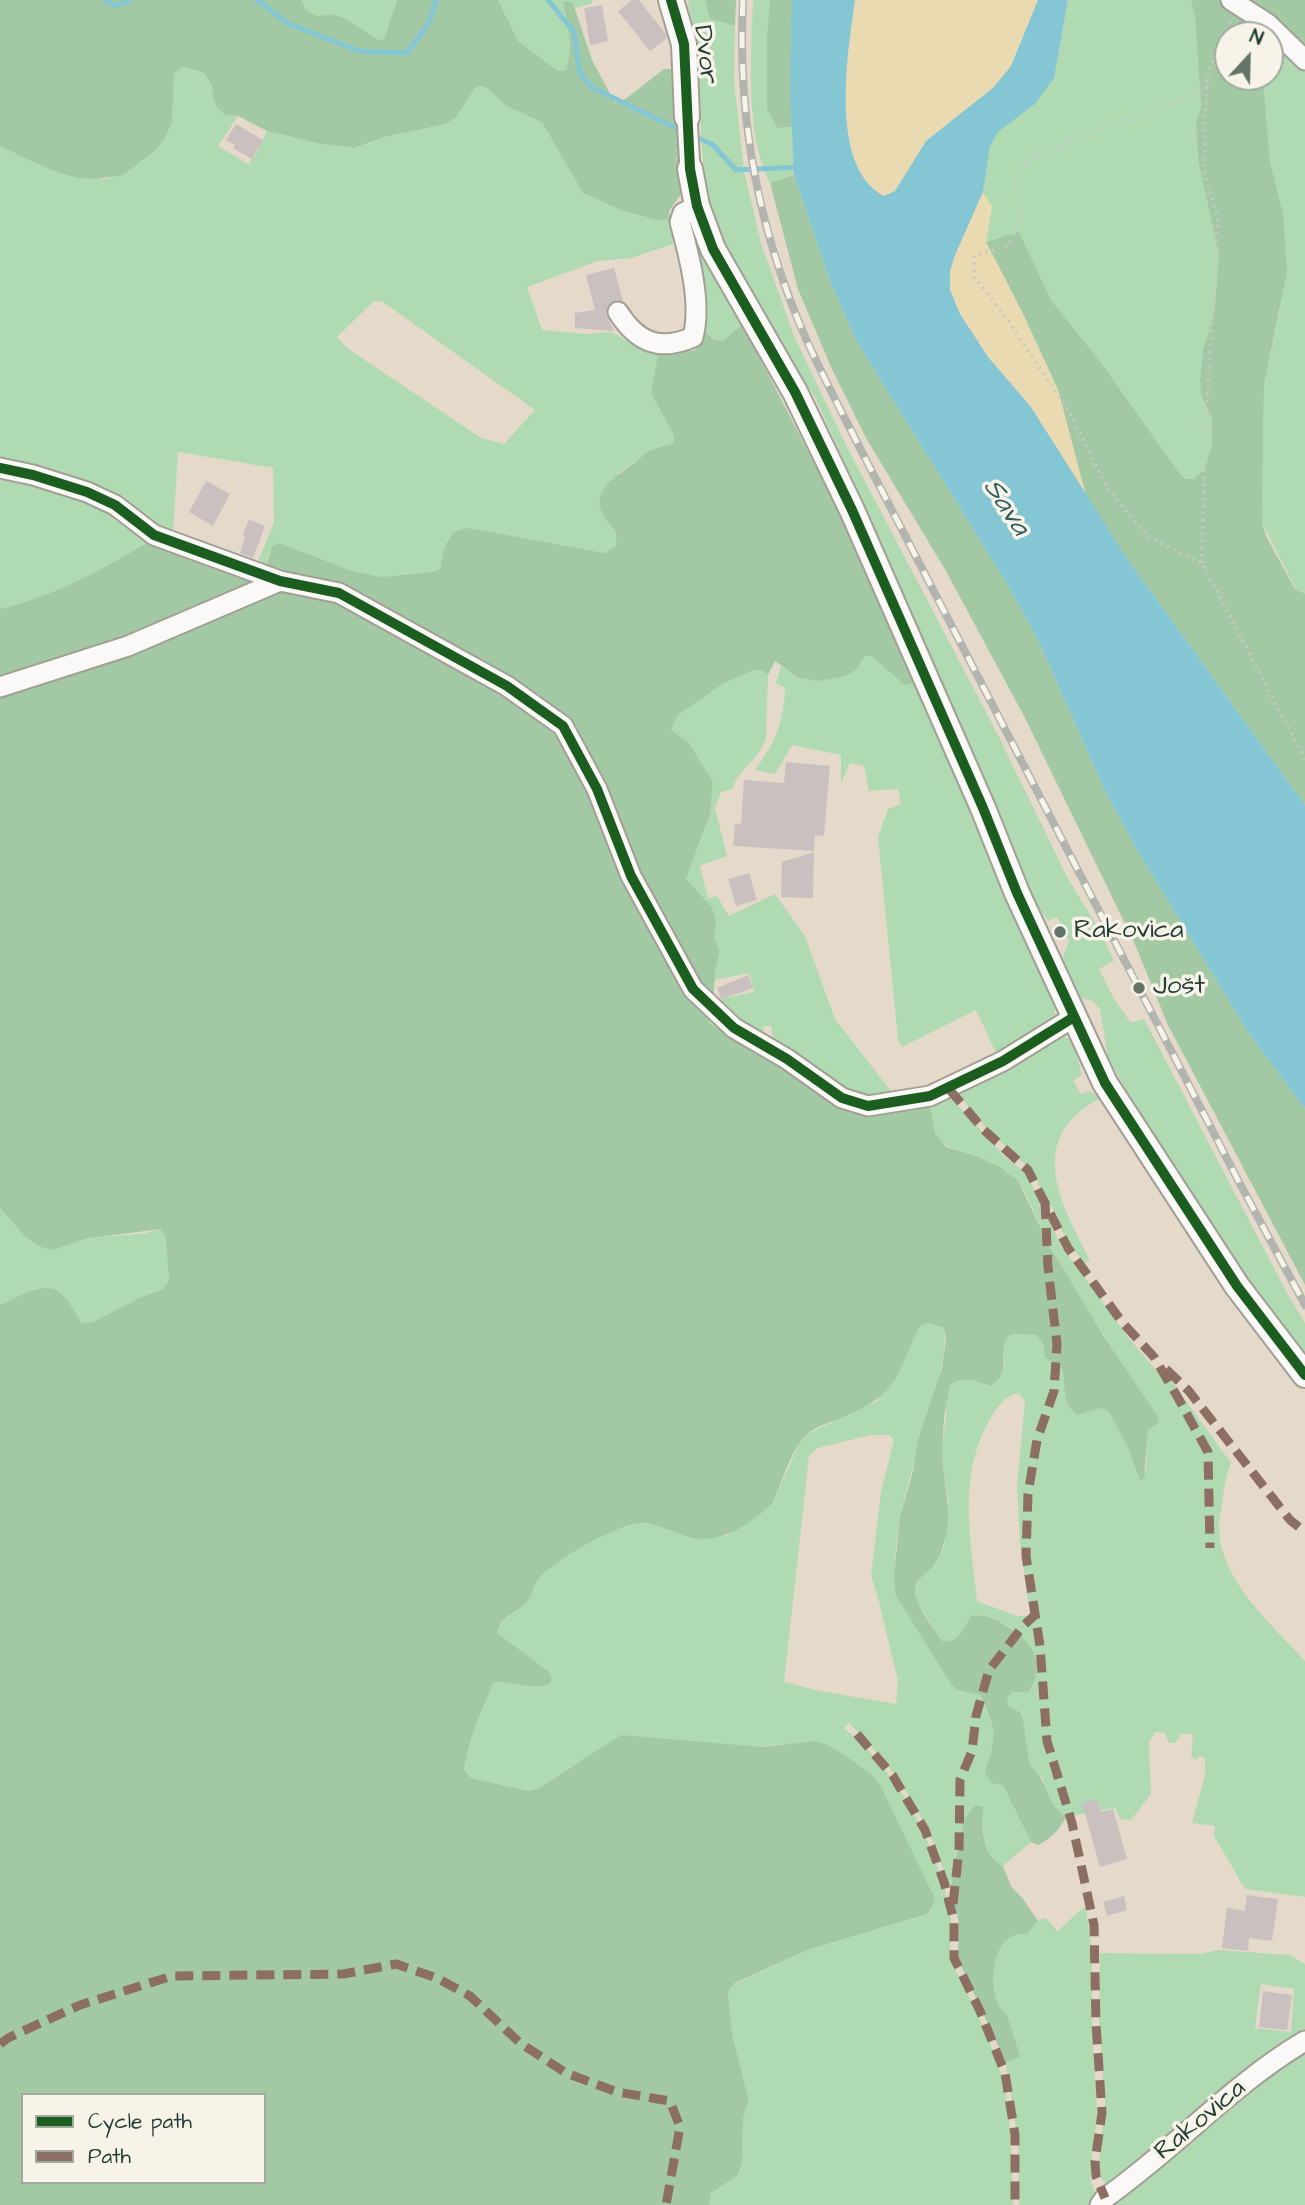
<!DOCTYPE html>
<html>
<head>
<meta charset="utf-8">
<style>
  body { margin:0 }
  #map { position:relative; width:1305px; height:2205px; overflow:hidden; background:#e5d9c9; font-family:"Architects Daughter",sans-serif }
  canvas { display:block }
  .legend { position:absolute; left:21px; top:2093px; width:245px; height:91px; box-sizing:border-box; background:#f7f3e8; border:2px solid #a1aaa0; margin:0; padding:9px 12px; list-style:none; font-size:21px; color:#1f3d34 }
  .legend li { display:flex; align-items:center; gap:14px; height:35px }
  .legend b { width:35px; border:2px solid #a1aaa0 }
  .north { position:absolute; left:1214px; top:21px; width:70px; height:70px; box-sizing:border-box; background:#f7f3e8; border:2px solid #a1aaa0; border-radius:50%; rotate:22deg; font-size:19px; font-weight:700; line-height:28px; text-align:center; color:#1f3d34 }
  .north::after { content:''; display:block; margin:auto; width:24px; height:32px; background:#647468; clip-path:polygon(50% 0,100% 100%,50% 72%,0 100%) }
</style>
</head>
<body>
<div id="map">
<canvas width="1305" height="2205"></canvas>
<ul class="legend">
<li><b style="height:9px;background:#1b5e20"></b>Cycle path</li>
<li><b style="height:9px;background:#8d6e63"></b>Path</li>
</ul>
<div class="north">N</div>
</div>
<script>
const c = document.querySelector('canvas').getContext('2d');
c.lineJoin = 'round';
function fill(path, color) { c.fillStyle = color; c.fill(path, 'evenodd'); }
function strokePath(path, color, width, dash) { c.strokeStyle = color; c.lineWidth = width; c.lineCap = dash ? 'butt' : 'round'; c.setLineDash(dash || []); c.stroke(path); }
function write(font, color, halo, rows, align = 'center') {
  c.font = font + ' "Architects Daughter",sans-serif'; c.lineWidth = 7; c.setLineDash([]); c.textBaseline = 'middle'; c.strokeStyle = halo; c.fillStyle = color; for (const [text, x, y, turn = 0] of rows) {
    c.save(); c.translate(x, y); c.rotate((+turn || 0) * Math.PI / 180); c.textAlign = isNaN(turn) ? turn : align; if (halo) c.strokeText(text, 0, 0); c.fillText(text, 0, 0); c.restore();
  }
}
const green = new Path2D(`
  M302,0h95l-13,39 -5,1 -35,-22 -13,-4 -14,2 -12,-7z
  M498,0h94l-1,4 -16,4 -2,-5 -8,12c6,20 7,35 1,55l-8,1 -40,-30z
  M688,0h17l5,19 25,7 -1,55 10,90 17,72 33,93 53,111 152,290 68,140 33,54 14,30 -15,8 15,30 17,24 13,-4 144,276 17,28v36l-75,-101 -70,-106 -52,-95 -8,-48 -8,-8 -18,-5 -11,-39 6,-16 -12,-24 -9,4 -20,-29 -127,-303 -86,-192 -50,-73 -33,-60 -20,-52 -8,-36 -7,-106z
  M753,0h17l-3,34v75l10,19 15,-1 2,48 -24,8c-25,-46 -19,-131 -17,-183z
  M1068,0h123l4,17 6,89 -5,17 2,37 21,96 -5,58 -11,35 -3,31 1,17 11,22v25l-7,24 -11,11h-8l-6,-5 -81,-114 -48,-60 -32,-67 -33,9 6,-35 -9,-15 7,-45 8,-15 37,-28 19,-26z
  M1276,41l29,15v538l-9,-5 -34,-66 2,-138 17,-80 2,-92 -13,-51 -7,-85h7v-25z
  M182,67l21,5 9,13 1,13 13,17 12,1 -20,30 30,18 8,-10 11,-23 53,13 34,4 30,-11 62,-13 29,-36 5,-2 7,2 21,19 34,14 41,72 40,18 34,9 13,-1 3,25 -42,14 -33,3 -71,26 15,43 45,4 25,-2 32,19 14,3 -7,39 23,43 -1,9 -21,5 -34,23 -16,41c11,11 15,17 14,32l-11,7 -136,-25 -9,1 -12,9 -8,31 -7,3 -52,5 -28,-6 -74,-28 -11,12 -2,10 -8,-3 16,-40 -1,-54 -95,-16 -5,83 -173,-70v-319l77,32 31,1 64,-57 2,-48zM374,301l9,1 152,108 -31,34 -23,-6 -134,-90 -10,-11z
  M694,235h3l45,89 -19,17 -8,-2 -13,-10z
  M0,473l87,25 64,42c-47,29 -97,56 -151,69z
  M865,656h6l34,28 11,-1 140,319 -2,17 -56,38 -22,-47 -74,37 -4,-8 -20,-202 10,-28 13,-5 -3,-15 -29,2 -5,-25 -14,-3 -9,20v-28l-49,-10 -17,29 -20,-4c21,-28 28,-47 30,-82l-9,-5 5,-17 16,11 60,-8z
  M754,670h7l7,5 -2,62c-5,22 -25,28 -34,52l-11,3 -6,16 12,48 -27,10 8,32 9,-2 12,20 46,-22 30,42 30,83 59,76c-44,15 -87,-28 -120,-51l-3,-18h-7l-1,10 -16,8 -40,-21 6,-23 41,-8 -5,-19 -35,7 6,-29 -6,-16 2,-15 -4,-13 -26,-28 24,-65 3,-32 -24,-39 -18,-12 7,-16 46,-32z
  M1063,1036l10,5 9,34 -9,6 8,13 8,-3 12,7c-76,39 -42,103 -11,162l-6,4 -22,-33 -5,-14 -27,-48 -43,-40 -31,-38z
  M946,1096l8,5 51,56 21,16 36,74 66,90 38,45 4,-3 61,84c-6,14 -7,27 -9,42 -1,7 -3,14 -3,21 0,54 53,98 86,135v236l-60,-8 -31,-53 1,-10 -23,-3 13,-48v-17l-5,-2 -5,4 -4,-4 2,-22h-12l-6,9h-6l-4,-10 -10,-1 -6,11 2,51 -20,26 -11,-1 -5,-11 -49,9 -9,-5 -12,-20 -2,-13 -13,-13 -7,-47 -3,-7 -11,-5 -2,-9 6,-6 9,-57 -28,-17 -15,-3c-11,11 -20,28 -37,26l-26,-41 -1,-11 5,-10 15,-14 9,-19 5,-44 -5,-25 -2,-32 4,-27v-21l5,-13c15,-8 24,-3 39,2l15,-21c-1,-11 -4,-23 6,-31l25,1 6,5 1,10 9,13 10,6 22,44 17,-5 8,4 19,36 12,33 6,-11 2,-39 9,-7 2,-6c-38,-56 -76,-112 -109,-172 -9,-15 -23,-56 -34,-66 -10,-9 -28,-21 -41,-25 -38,-10 -42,-13 -46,-54zM1019,1393l6,8 -8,84 3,58 10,73h-13l-40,-15c-6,-61 -20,-123 12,-180 7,-12 15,-26 30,-28z
  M0,1208l25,29 28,12 31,-10 62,-6 14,-4 5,6 4,46 -6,8 -24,9 -46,24 -11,1 -22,-31 -20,-3 -40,16z
  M927,1322l16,5c9,32 -26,125 -36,161 -9,33 -14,71 -12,106l62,96 22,4c18,37 18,40 7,79l17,11 28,58 -28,24c-19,-9 -23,-40 -19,-59l-9,-2c-18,24 -22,57 -24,87 -23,-73 -48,-115 -102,-169l-5,5c54,43 94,118 106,186 3,14 -1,28 1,42 2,11 10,24 15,34 10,21 20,42 28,63 19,49 17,100 19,152h-304l2,-12 26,-17 5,-12 1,-46 6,-18 -17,-66 -4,-42 7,-8 72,-34 120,-36 5,-5 -117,-168 -243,25 -33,22 -11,3 -57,-13 -7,-9c5,-31 17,-59 30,-87 19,-1 39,9 56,2l2,-6 -4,-7 -52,-38c6,-19 24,-19 33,-34 5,-8 4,-16 12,-24 16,-16 76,-52 99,-52 28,0 58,9 86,13l46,-32 26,-58 9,-12 70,-33 42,-74zM871,1435h18l5,5 -13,52 -10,84 6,18 21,87 -2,23 -76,-13 -36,-9 25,-226 9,-8z
  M1086,1906l6,50v68l5,93 -6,45v19l6,18 -3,6h-75l-1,-64 -12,-78 14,-6c-2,-8 -10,-38 -14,-42 -3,-5 -7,-7 -9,-13 -8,-25 -3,-71 30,-68l11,-13 8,-3 11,13c11,-8 18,-18 29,-25z
  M1219,1950l70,5 16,9v72l-144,112 -53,37 -6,-5 -3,-18 6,-59 -6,-78 1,-72 100,1zM1261,1984l33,5 -3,43 -36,-4z
  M1305,2046v159h-196z`);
const forest = new Path2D(`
  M0,0h302l3,9 12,7 14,-2 13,4 35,22 5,-1 13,-39h101l20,41 40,30 8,-1c8,-27 2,-41 -3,-68l4,-1 6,2 19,57 23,43 9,-3 40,-31h9l8,125 -12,17 1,8 -13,1 -34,-9 -40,-18 -41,-71 -34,-15 -21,-19 -7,-2 -5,2 -19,29 -10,7 -62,13 -30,11 -34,-4 -53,-13 -29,-15 -12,-1 -9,-8 -4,-9 -1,-13 -9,-13 -21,-5 -8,7 -2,48 -6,14 -9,13 -34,26 -28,4 -18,-1 -26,-8 -51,-24z
  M705,0h31l-1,26 -25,-7z
  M770,0h22v127l-15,1 -10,-19v-75z
  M1191,0h114v56l-29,-15 -6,11v-17h-42v42h35l7,85 13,51 4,59 -23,113 -2,138 5,15 28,51 10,5v211l-179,-248 -40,-61 -28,-106 -36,-78 -36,-70 33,-10 32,68 48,60 81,114 6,5h8l11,-11 7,-24v-25l-11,-23 -1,-16 3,-31 11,-35 5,-58 -21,-96 -2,-37 5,-17 -6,-89z
  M794,175l37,109 26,58 152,245 29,53 67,151 32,59 113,185 55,74v176l-137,-260 -34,-83 -109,-224 -79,-147 -80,-133 -35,-71 -33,-78 -28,-106z
  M742,324l113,218 61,141 -11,2 -34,-29h-6l-8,13 -11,7 -28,5 -21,-4 -22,-16 -7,14 -7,-5h-7l-30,13 -46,32 -7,15 18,13 24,39 -3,32 -24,65 26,28 4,13 -2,16 6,15 -5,22 -2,33 -5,17 69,38 65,46 87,-6 6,32 11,14 31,9 23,11 18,14 31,64 54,90 56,83 -2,6 -9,7 -4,47 -4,3 -12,-33 -19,-36 -8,-4 -24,7c-18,-15 -9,-26 -15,-46l-17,-12 -3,-16 -6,-6 -25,-1c-18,15 5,38 -21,52 -14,-5 -24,-10 -39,-2 -8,22 -10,66 -7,91 2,20 6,31 3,53 -2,12 -5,25 -12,36 -6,9 -18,13 -20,25 -2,14 20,40 27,52 17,2 22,-12 29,-25 15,-2 25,3 37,11 25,15 39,38 20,65h-15l-6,6 2,9 11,5 3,7 7,47c19,14 14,37 36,51 -7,13 -14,21 -28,28l-7,-3 -28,-57 -12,-2 -6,-10c12,-39 12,-42 -5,-78l-23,-5 -6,-6 -56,-90 -1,-18 6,-59 14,-50 4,-27 24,-72 4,-30 -3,-11 -16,-4 -8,4c-21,45 -21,67 -71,88 -13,6 -33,11 -43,21 -16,18 -23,47 -33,68 -22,20 -54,43 -86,32 -15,-5 -31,-13 -46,-13 -23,1 -83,36 -99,53 -8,7 -7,16 -12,23 -9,15 -28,14 -32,34l51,38 4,7 -2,6c-17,7 -37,-3 -56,-2 -13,29 -25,56 -30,87l7,9 57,13 11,-3 82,-53 141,12 53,-6 11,3 19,11 29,22 7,10 54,112 -4,10 -4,5 -120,36 -72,33 -7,9 4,42 17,66 -6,18 -1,46 -5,12 -26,17 -2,12h-709v-900c15,-6 43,-24 58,-14 10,7 17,22 24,32l11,-1 46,-24 24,-9 6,-9 -4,-45 -5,-6 -76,10 -31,11 -12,-3 -16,-10 -25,-29v-599c54,-13 104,-40 151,-69l127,35 -12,-10 6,-18 7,-4 74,28 28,6 51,-5 8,-3c5,-20 5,-40 29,-41l136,25 11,-7c2,-21 -6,-17 -14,-33 -11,-23 17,-39 32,-50 5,-4 11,-10 18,-13 6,-3 14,-4 21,-6l1,-8 -23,-43 7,-39 37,-4 7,-21 12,10 9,2zM23,2095h241v87h-241z
  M975,1805l9,2c-4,19 -1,50 19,59l8,20 12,13 15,22 -11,13c-33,-3 -38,43 -30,68 2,6 6,8 10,13 1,2 12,36 13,42l-14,6 -48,-104 1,-36 -8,-31 2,-25 12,-49z`);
const sand = new Path2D(`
  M855,0h183l-27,66 -17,21 -68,54 -31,51 -11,4c-56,-29 -36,-145 -29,-196z
  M983,192l9,15 -6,35 36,70 36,78 28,106c-18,-29 -35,-58 -54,-86 -25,-38 -89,-89 -82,-139 4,-25 22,-56 33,-79z`);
const water = new Path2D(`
  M792,0h63c-7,51 -27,167 29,196l11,-5 31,-50 68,-54 17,-21 27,-66h30l-14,78 -19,26 -37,28 -8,15 -7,45 -28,63 -5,16v19l10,24 28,43 43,50 95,150 179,248v304l-55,-74 -113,-185 -32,-59 -67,-151 -29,-53 -152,-245 -26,-58 -37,-109 -4,-87z`);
const stream = new Path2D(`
  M105,0l11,6 14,-6
  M257,0l32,24 70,27 48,2 22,-30 7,-23
  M548,0l26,32 6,42 13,14 91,44
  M693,136l19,8 24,26 63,-3`);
const building = new Path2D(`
  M632,0h7l26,33 2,5 -17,13 -32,-40z
  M602,5l6,36 -18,4 -6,-37z
  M236,124l27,16 -11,19 -19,-11 2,-3 -9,-5z
  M614,268l9,33 -11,1 -5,6 -1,6 8,17 -39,-3v-15l20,-3 -9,-35z
  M206,481l24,13 -17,32 -24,-14z
  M249,519l16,7 -12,32 -13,-5 5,-17 -2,-1z
  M786,762l44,4 -6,70 -9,-1 -1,16 -81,-5 2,-23 6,1 3,-44 40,3z
  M814,852l-1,46 -32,-1 1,-35z
  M749,873l8,27 -21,6 -8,-27z
  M748,975l5,13 -32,11 -4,-11z
  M1097,1799l4,13 12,-3 14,50 -27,8 -18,-64z
  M1247,1895l31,4 -6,42 -23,-3 -1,13 -26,-3 5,-40 18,3z
  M1124,1896l3,14 -20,6 -4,-14z
  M1263,1991l29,4 -5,35 -28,-3z`);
const path = new Path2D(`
  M1207,86l-33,17 -123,46 -26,13 -8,15 4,39 -13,30 -34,9v22l29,36 68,102 37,75 40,47 54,26 103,196
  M1202,563l3,-126 13,-219 -13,-43v-56l3,-46 23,-54`);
const minor = new Path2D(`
  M1231,0l37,24 37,36
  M687,117l3,52
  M618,312c19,30 41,40 75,25 9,-34 -4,-82 -13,-115l3,-9 14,-7
  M0,468l33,7 54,17 28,13 39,30 126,46 59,12 168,93 56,40 34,63 34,87 62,113 41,39 53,31 55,39 26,8 62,-10 73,-35 71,-44
  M0,687l128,-41 152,-65
  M1100,2205l5,-7c70,-49 127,-114 200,-157`);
const tertiary = new Path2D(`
  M671,0l13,44 3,73
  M690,169l7,37 16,43 82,143 57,118 131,298 34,85 88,190 132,203 68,89`);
const rail = new Path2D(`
  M743,0c-6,117 16,233 64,341 18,40 39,79 59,119l373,722 66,123`);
const quiet = new Path2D(`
  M949,1089l35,41 44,40 40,78 54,74 32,35 23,39 31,56 2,96
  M1045,1201l3,66 9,77 -3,47 -17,49 -9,54 -2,62 14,90 7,95 25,82 22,102 2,99 6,89 -7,48 1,15 9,22
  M1166,1369l22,21 102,130 15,12
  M857,1734l36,42 32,54 19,52 10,39v37l26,53 25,62 10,62v70
  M953,1904l6,-54 1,-70 12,-29 4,-35 13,-46 35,-45 11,-10
  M0,2044l8,-6 72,-33 92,-29 171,-2 53,-10 41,14 33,18 50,47 46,30 51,19 53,9 10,26 -14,78`);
const cycleway = new Path2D(`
  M671,0l13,44 6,125 7,37 16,43 82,143 57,118 131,298 34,85 88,190 132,203 68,89
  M0,468l33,7 54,17 28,13 39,30 126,46 59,12 168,93 56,40 34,63 34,87 62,113 41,39 53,31 55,39 26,8 62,-10 73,-35 71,-44`);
const markers = [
  [1060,932,7,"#647468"],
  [1139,988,7,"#647468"]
];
const streetNames = [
  ["Dvor",704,55,83],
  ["Rakovica",1201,2121,-40]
];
const poiNames = [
  ["Rakovica",1074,932],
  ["Jošt",1153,988]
];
const waterNames = [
  ["Sava",1005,508,57]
];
fill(green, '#b0dbb2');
fill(forest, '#a2c9a4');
fill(sand, '#eadab1');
fill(water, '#84c6d4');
strokePath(stream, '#84c6d4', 5);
fill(building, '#cbc0c0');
strokePath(minor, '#a29f94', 23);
strokePath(tertiary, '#a29f94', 28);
strokePath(path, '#c9c8c4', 3.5, [2, 5]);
strokePath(minor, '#fbf9f7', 19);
strokePath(tertiary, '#fbf9f7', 24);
strokePath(rail, '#b2b4b0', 8);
strokePath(rail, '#f7f3e8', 5, [16]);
strokePath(quiet, '#8d6e63', 9, [18, 9]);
strokePath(cycleway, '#1b5e20', 10);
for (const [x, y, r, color] of markers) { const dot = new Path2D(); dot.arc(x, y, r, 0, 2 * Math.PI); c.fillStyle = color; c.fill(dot); strokePath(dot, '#f7f3e8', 2.5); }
write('26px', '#1f3d34', '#f7f3e8', streetNames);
write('26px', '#1f3d34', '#f7f3e8', poiNames, 'left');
write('italic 28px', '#2e5d5d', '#f7f3e8', waterNames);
</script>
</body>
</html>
